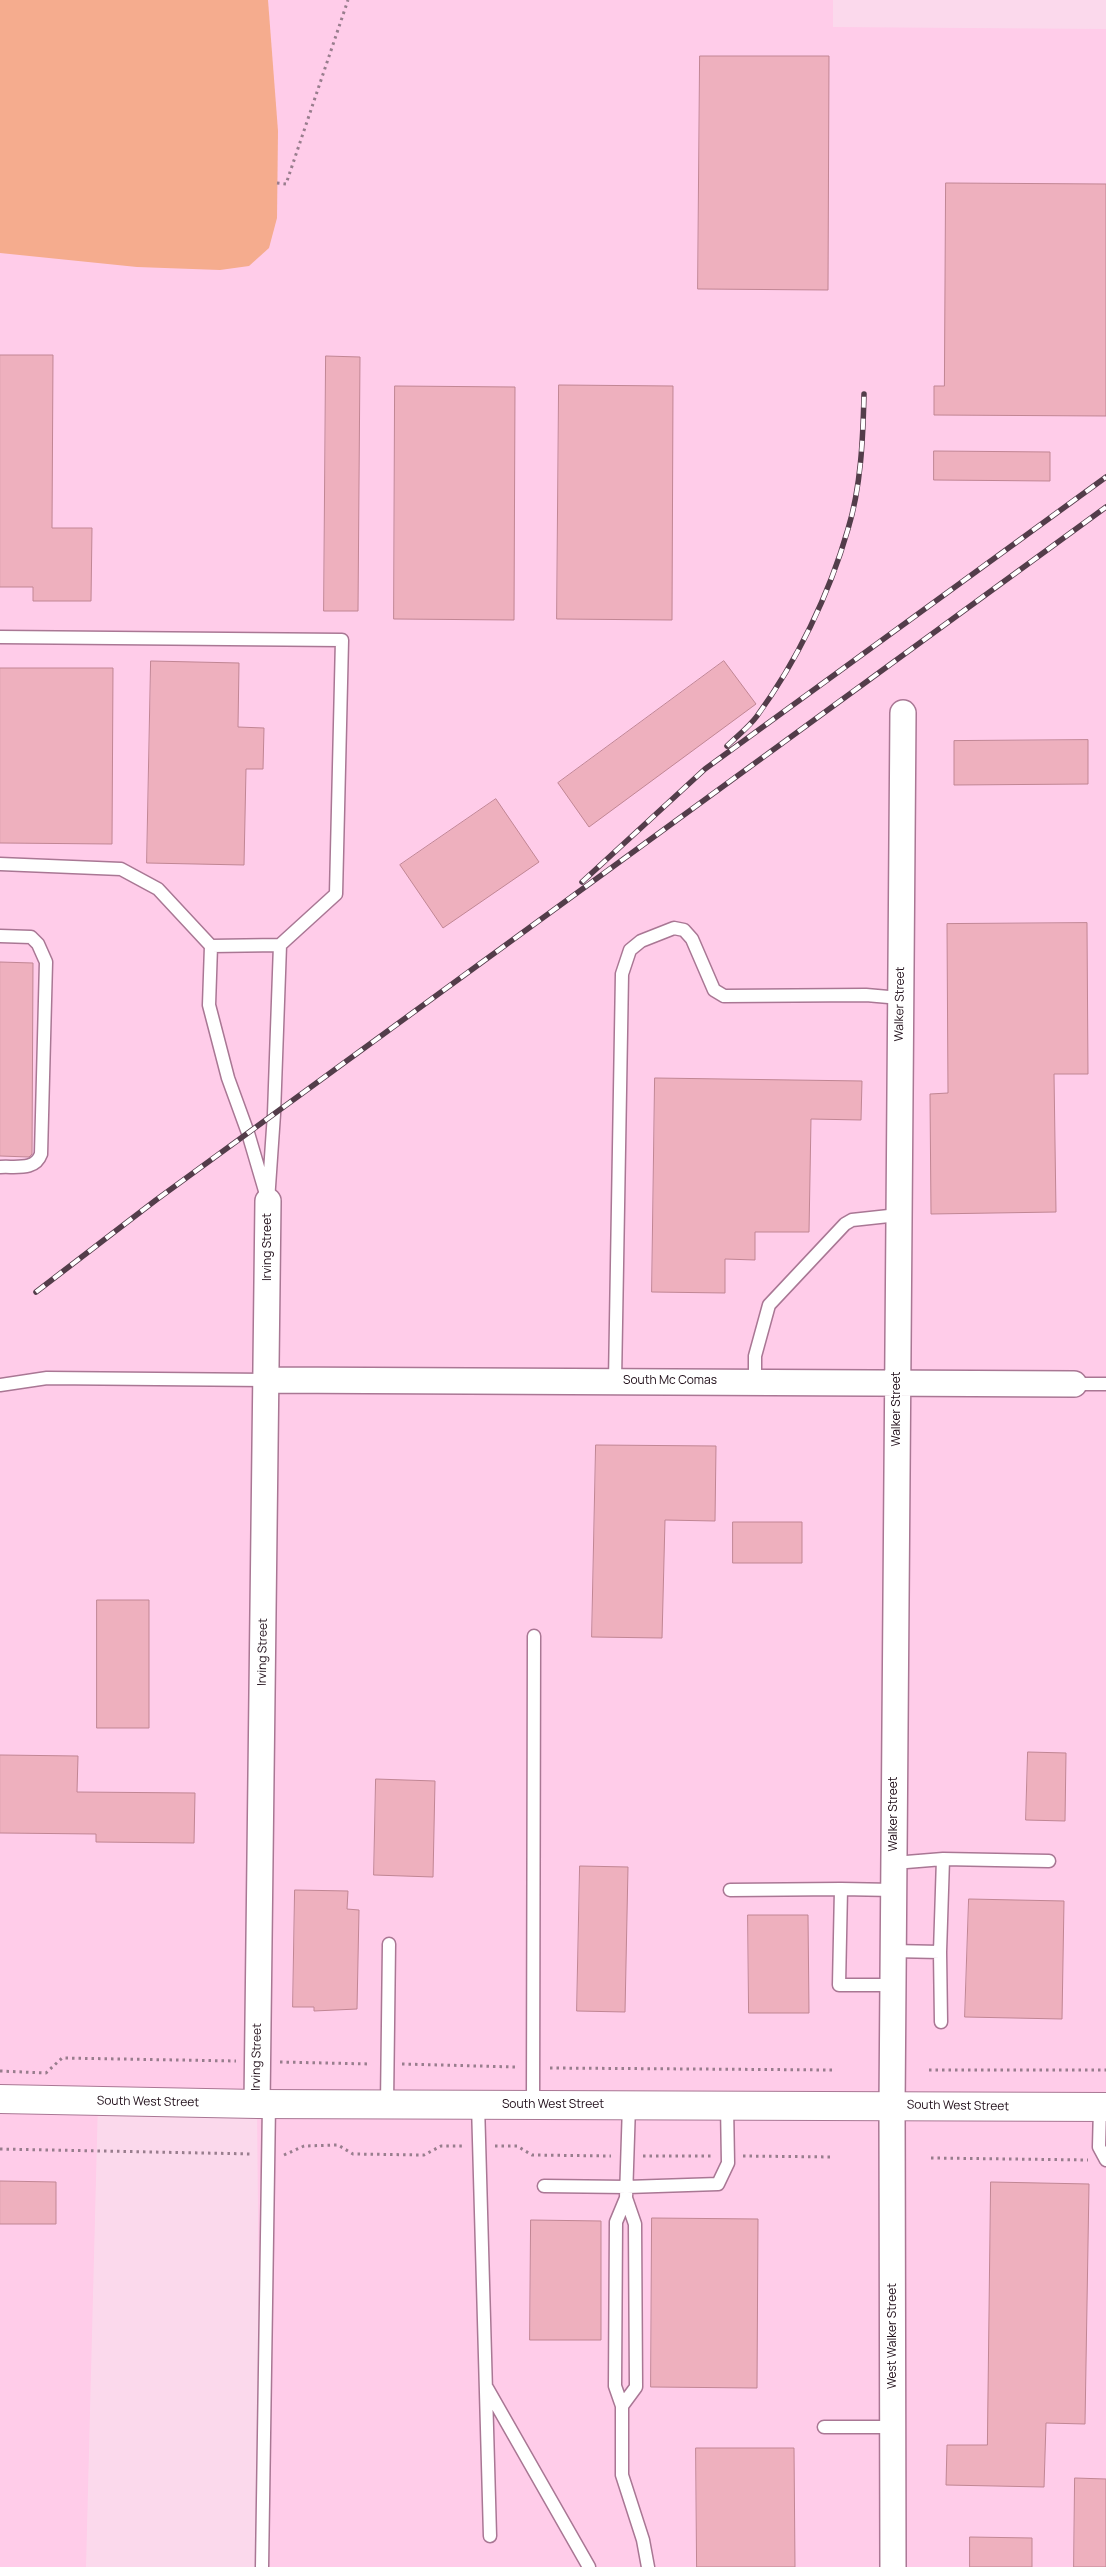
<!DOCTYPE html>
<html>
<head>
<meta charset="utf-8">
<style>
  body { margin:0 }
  canvas { display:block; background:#fbd9ec }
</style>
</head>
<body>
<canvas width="1106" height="2567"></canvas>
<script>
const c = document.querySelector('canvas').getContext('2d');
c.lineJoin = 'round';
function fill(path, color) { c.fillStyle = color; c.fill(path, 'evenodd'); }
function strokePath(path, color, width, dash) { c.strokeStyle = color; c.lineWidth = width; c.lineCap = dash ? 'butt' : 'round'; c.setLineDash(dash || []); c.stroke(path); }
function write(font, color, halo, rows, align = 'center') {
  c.font = font + ' Manrope,sans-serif'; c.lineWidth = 4; c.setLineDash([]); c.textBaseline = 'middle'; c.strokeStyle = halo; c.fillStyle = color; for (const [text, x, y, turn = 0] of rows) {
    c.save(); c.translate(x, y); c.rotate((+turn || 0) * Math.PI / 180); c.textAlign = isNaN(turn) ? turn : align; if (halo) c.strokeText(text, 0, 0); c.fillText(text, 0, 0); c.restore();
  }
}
const built = new Path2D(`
  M0,0h833v27l273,2v2538h-845l-4,-463 -159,-3 -12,466h-86z`);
const green = new Path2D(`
  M0,0h268l10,131 -1,87 -8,30 -20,18 -29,4 -83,-3 -137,-14z`);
const building = new Path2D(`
  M700,56h129l-1,234 -130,-1z
  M946,183l160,1v232l-172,-1v-29h10z
  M0,355h53l-1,173h40l-1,73h-58v-14h-33z
  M326,356l34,1 -2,254h-34z
  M559,385l114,1 -1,234 -115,-1z
  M395,386l120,1 -1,233 -120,-1z
  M934,451l116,1v29l-116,-1z
  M151,661l88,2 -1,64 26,1 -1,41h-17l-2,96 -97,-2z
  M724,661l32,43 -167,123 -31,-44z
  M0,668h113l-1,176 -112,-1z
  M1088,740v44l-134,1v-44z
  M496,799l43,63 -96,66 -43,-63z
  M1087,923l1,151h-34l2,138 -125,2 -1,-120 18,-1 -1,-169z
  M0,962l33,1 -1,191 -3,3 -29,-1z
  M655,1078l207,3 -1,39 -50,-1 -2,113h-54v28l-30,-1v34l-73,-1z
  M596,1445l120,1 -1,75 -50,-1 -3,118 -70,-1z
  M733,1522h69v41h-69z
  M97,1600h52v128h-52z
  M1028,1752l38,1 -1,68 -39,-1z
  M0,1755l78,1 -1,36 118,1 -1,50 -98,-1v-8l-96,-1z
  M376,1779l59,2 -2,96 -59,-2z
  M580,1866l48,1 -3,145 -48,-1z
  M295,1890l53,1 -1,18 12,1 -2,99 -43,2v-4h-21z
  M969,1899l95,2 -2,118 -97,-2z
  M748,1915h60l1,98h-60z
  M0,2181l56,1v42h-56z
  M991,2182l98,2 -4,240 -39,-1 -2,64 -98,-2 1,-40h40z
  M652,2218l106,1 -1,169 -106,-1z
  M531,2220l70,1v119h-71z
  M696,2448h98l1,119h-98z
  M1075,2478l31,1v88h-32z
  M970,2537l62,1v29h-62z`);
const path = new Path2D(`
  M277,183l9,1 62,-184
  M280,2062l91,2
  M402,2064l114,3
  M550,2068l284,2
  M929,2070h177
  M0,2071l46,2 16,-15 174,3
  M495,2146h22l15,9 79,1
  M0,2149l253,5
  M284,2155l20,-9 34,-1 15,9 71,1 17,-9h23
  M643,2156h68
  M743,2156l91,1
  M931,2158l157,2`);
const lane = new Path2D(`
  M0,637l342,3 -6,254 -56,51 -69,1 -2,59 19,73 20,55 20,68 6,-87 6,-169
  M0,864l121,5 37,20 53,57
  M0,936l31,1 7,7 8,18 -5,192c-6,17 -25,12 -41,13
  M615,1381l7,-407 8,-24 11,-9 33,-13 10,2 8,9 22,51 10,6 142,-1 34,3
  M755,1381v-25l14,-51 76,-81 7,-4 46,-5
  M1074,1384h32
  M0,1385l47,-7 220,2
  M894,1863l49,-4
  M730,1890l111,-1
  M893,1951l47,1
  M893,1985h-54l2,-96 53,1
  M941,2022l-1,-70 3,-93 106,2
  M387,2104l2,-160
  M478,2104l12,432
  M533,2105l1,-469
  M629,2105l-3,93 -10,24 -1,164 7,20v69l21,65 5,27
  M1100,2107l-1,40 7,13
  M544,2186l83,1 91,-3 10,-21 -1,-58
  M487,2388l102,179
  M622,2406l14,-19 -1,-163 -9,-26
  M824,2427h70
  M262,2567l7,-463`);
const street = new Path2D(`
  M267,1380l807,4
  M257,2104l11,-903
  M893,2567l-1,-462 11,-1392`);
const secondary = new Path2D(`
  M0,2099l257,5 849,3`);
const rail = new Path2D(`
  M727,746c10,-10 22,-19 30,-30 40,-55 72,-121 91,-187 13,-42 15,-91 16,-135
  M582,882l123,-113 401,-292
  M36,1292l120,-92 950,-693`);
const streetNames = [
  ["Walker Street",900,1004,-89],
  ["Irving Street",268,1247,-90],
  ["South Mc Comas",670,1381],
  ["Walker Street",897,1409,-90],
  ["Irving Street",263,1652,-89],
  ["Walker Street",894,1814,-90],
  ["Irving Street",257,2057,-89],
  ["South West Street",148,2102,1],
  ["South West Street",553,2105],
  ["South West Street",958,2106,1],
  ["West Walker Street",893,2336,-90]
];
fill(built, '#ffcce9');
fill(green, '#f5ac8e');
fill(building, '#eeb0be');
strokePath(building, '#c18694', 1);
strokePath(lane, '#a97794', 15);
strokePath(street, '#a97794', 28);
strokePath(secondary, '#a97794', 30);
strokePath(path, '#987d8d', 3, [2.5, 4]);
strokePath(lane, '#fff', 12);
strokePath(street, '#fff', 25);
strokePath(secondary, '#fff', 28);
strokePath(rail, '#533d4a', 5.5);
strokePath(rail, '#fff', 4, [11]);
write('12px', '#1d0b16', '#fff', streetNames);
</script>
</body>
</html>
